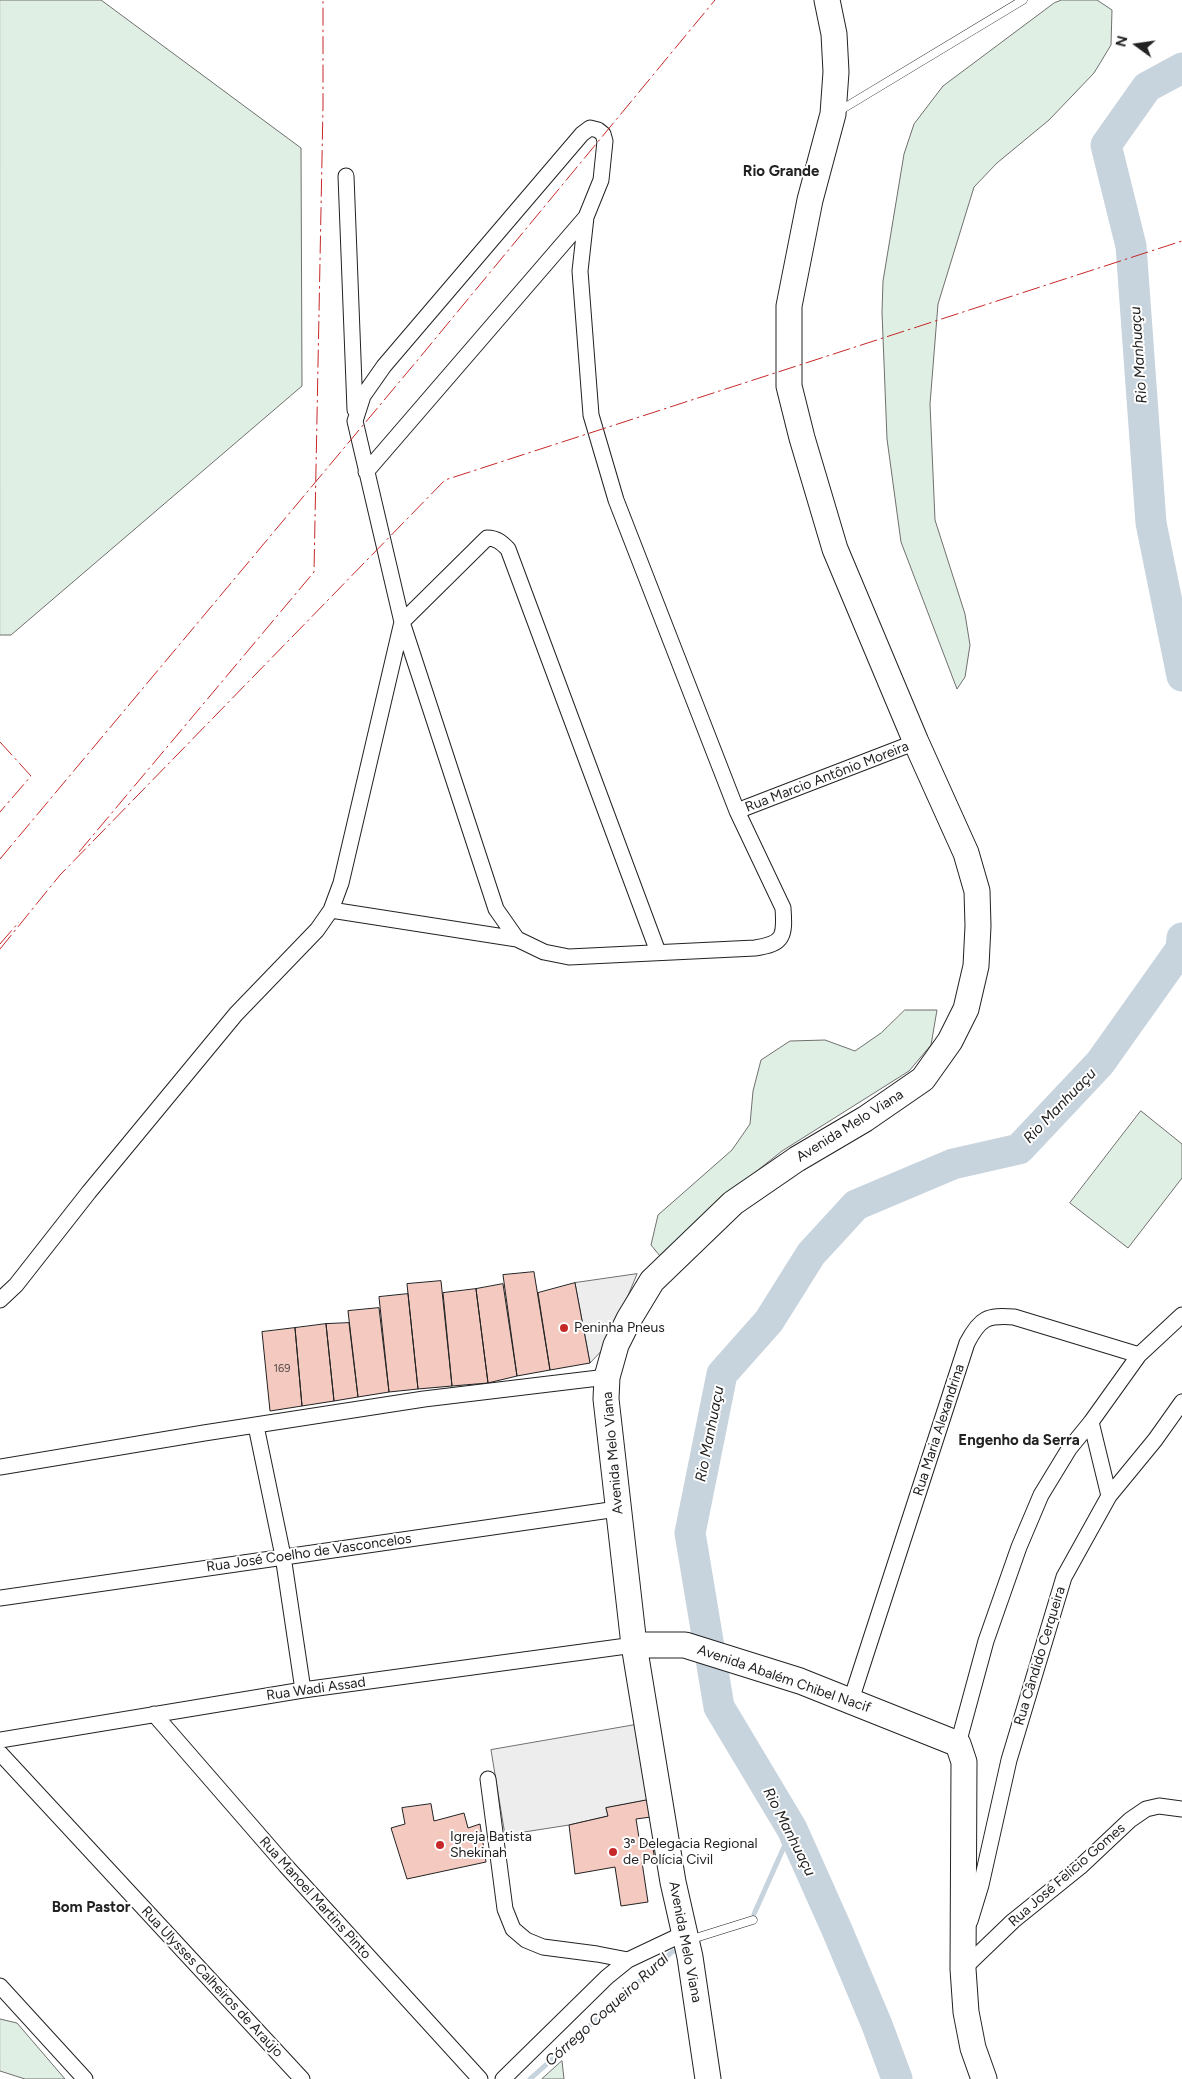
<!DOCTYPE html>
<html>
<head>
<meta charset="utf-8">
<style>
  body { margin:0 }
  #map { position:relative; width:1182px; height:2079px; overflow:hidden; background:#fff; font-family:Figtree,sans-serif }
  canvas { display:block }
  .north { position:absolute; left:1112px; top:20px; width:50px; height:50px; -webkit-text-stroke:4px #fff; paint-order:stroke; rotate:284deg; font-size:14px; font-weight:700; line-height:20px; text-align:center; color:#222 }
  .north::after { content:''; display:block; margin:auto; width:18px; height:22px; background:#222; clip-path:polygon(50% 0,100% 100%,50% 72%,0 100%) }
</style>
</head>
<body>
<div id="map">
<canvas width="1182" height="2079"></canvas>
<div class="north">N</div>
</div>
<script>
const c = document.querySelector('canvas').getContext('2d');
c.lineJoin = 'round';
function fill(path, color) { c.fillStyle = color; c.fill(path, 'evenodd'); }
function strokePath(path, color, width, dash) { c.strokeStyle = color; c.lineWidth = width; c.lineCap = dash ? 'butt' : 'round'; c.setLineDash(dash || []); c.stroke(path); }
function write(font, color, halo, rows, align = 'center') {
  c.font = font + ' Figtree,sans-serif'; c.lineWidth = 4; c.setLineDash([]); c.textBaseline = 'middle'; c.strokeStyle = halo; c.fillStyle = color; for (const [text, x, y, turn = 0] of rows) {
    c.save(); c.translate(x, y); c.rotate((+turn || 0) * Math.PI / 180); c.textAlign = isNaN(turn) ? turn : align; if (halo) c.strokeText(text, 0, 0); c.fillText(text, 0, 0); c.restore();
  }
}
const green = new Path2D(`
  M0,0h101l200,148 1,238 -291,249h-11z
  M1062,0h35l15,10 -1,35 -17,28 -45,47 -52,43 -23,24 -36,117 -8,100 5,116 30,94 5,31 -5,32 -8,12 -56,-147 -14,-103 -5,-127 1,-31 21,-127 10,-30 29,-38 111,-83z
  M905,1010h32l-6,35 -22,26 -127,80 -73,58 -49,47 -9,-11 7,-30 74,-65 18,-26 3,-33 8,-31 29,-19 35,-1 30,11 26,-18z
  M1141,1111l41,33v34l-54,70 -58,-45z
  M0,2019l17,4 48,56h-40l-25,-8z
  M562,2061l2,18h-22z`);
const parking = new Path2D(`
  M637,1274l-29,70 -18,19 -15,-80z
  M635,1725l13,75 -42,8 2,8 -39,9 -64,10 -14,-85z`);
const stream = new Path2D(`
  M754,1914l38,-85
  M530,2079l142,-127 8,-3`);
const river = new Path2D(`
  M1182,68l-35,19 -41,58 25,101 20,277 31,153
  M897,2079l-20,-54 -40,-95 -45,-101 -73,-122 -29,-174 32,-159 47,-53 42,-67 45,-49 97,-41 66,-15 81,-86 81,-114 1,-11`);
const building = new Path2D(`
  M534,1272l16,98 -33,6 -14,-101z
  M441,1281l11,105 -34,3 -11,-105z
  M575,1283l15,80 -40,7 -12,-77z
  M503,1284l14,92 -29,7 -12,-94z
  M476,1289l12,94 -36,3 -9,-93z
  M408,1294l10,95 -29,3 -10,-95z
  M379,1308l10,84 -31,5 -10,-86z
  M349,1323l9,74 -24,4 -8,-77z
  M326,1324l8,77 -32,5 -7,-78z
  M295,1328l7,78 -32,5 -8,-79z
  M648,1800l3,17 -15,2 4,25 12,-2 3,19 -13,1 6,40 -27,4 -6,-39 -40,7 -6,-49 39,-9 -2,-8z
  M431,1804l3,17 30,-8 4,15 12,-4 6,38 -79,17 -16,-51 14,-4 -3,-16z`);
const lane = new Path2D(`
  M839,111l184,-111
  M689,1940l64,-20`);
const street = new Path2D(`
  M590,128l8,2 5,4 2,7 -4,39 -15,37 -6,54 11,144 25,85 121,311 46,97c2,28 1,36 -28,40l-186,9 -25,-5 -27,-13 -21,-30 -94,-287 -47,-201 8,-25 21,-30 198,-232z
  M346,176l9,234
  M366,472l220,-255
  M737,811l179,-69
  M331,910l186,29
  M0,1300l16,-15 73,-93 147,-178 81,-84 14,-20 10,-27 61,-261 85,-84c10,0 15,5 21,11l150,403
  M1091,1422l18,74
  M256,1426l27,130 20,134
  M0,1467l204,-34 220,-34 183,-22
  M0,1598l617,-89
  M851,1700l116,-357c13,-25 20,-28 47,-26l125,38
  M154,1714l132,152 194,213
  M0,1740l303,-50 331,-45
  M958,1744l28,-103 33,-94 22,-52 28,-46 22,-27 48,-67 43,-40
  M0,1753l302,326
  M488,1779l17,130 8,20 13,11 17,7 54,7 31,6
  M970,1921l11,-36 28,-125 55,-183 45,-81 46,-56 27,-38
  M963,1969l50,-48 67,-54 50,-47 16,-11 13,-3 23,3
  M0,1986l85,93
  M503,2079l104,-102 21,-17 57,-27`);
const primary = new Path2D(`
  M634,1645h51l115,36 158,63 6,18 -1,207 3,43 7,36 11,31
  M708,2079l-18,-122 -17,-75 -39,-237 -28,-246 1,-22 9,-32 13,-26 23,-38 81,-78 64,-44 68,-40 58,-40 27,-38 16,-32 10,-43 2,-40 -1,-35 -11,-38 -50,-111 -81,-193 -33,-111 -13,-52v-80l21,-106 23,-86 3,-42 -2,-38 -7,-34`);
const power = new Path2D(`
  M0,742l31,34 -31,36
  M79,852l235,-280 9,-466v-106
  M0,859l421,-503 294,-356
  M0,944l19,-22
  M0,949l60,-74 385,-395 737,-239`);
const markers = [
  [564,1328,5,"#c62828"],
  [440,1845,5,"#c62828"],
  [613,1852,5,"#c62828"]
];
const numberNames = [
  ["169",282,1369]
];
const streetNames = [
  ["Rua Marcio Antônio Moreira",827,777,-21],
  ["Avenida Melo Viana",850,1126,-32],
  ["Rua Maria Alexandrina",939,1430,-72],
  ["Avenida Melo Viana",613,1453,-95],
  ["Rua José Coelho de Vasconcelos",309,1553,-8],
  ["Rua Cândido Cerqueira",1040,1656,-73],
  ["Avenida Abalém Chibel Nacif",784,1679,19],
  ["Rua Wadi Assad",316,1689,-8],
  ["Rua José Felicio Gomes",1067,1875,-41],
  ["Rua Manoel Martins Pinto",315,1898,48],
  ["Avenida Melo Viana",685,1942,79],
  ["Rua Ulysses Calheiros de Araújo",212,1982,47]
];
const poiNames = [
  ["Peninha Pneus",574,1328],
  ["Igreja Batista",450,1837],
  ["Shekinah",450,1853],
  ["3ª Delegacia Regional",623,1844],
  ["de Polícia Civil",623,1860]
];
const neighbourhoodNames = [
  ["Rio Grande",781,172],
  ["Engenho da Serra",1019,1441],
  ["Bom Pastor",91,1908]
];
const waterNames = [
  ["Rio Manhuaçu",1139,355,-94],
  ["Rio Manhuaçu",1060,1106,-46],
  ["Rio Manhuaçu",710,1434,-79],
  ["Rio Manhuaçu",789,1832,63],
  ["Córrego Coqueiro Rural",607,2010,-42]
];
fill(green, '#e0efe3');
strokePath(green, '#6f6f6f', 1);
fill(parking, '#ededed');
strokePath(parking, '#6f6f6f', 1);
strokePath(stream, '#c7d3dd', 5);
strokePath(river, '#c7d3dd', 31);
fill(building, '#f3c9c0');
strokePath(building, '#222', 1);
strokePath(lane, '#222', 9);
strokePath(street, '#222', 17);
strokePath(primary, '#222', 27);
strokePath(lane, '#fff', 8);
strokePath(street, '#fff', 15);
strokePath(primary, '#fff', 25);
strokePath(power, '#c62828', 1, [18, 4, 2.5, 4]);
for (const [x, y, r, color] of markers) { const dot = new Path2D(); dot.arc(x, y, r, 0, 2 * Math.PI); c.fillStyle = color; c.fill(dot); strokePath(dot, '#fff', 2); }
write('11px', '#564c4a', null, numberNames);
write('14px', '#222', '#fff', streetNames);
write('14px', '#222', '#fff', poiNames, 'left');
write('bold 15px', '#222', '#fff', neighbourhoodNames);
write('italic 15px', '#222', '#fff', waterNames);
</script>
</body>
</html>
